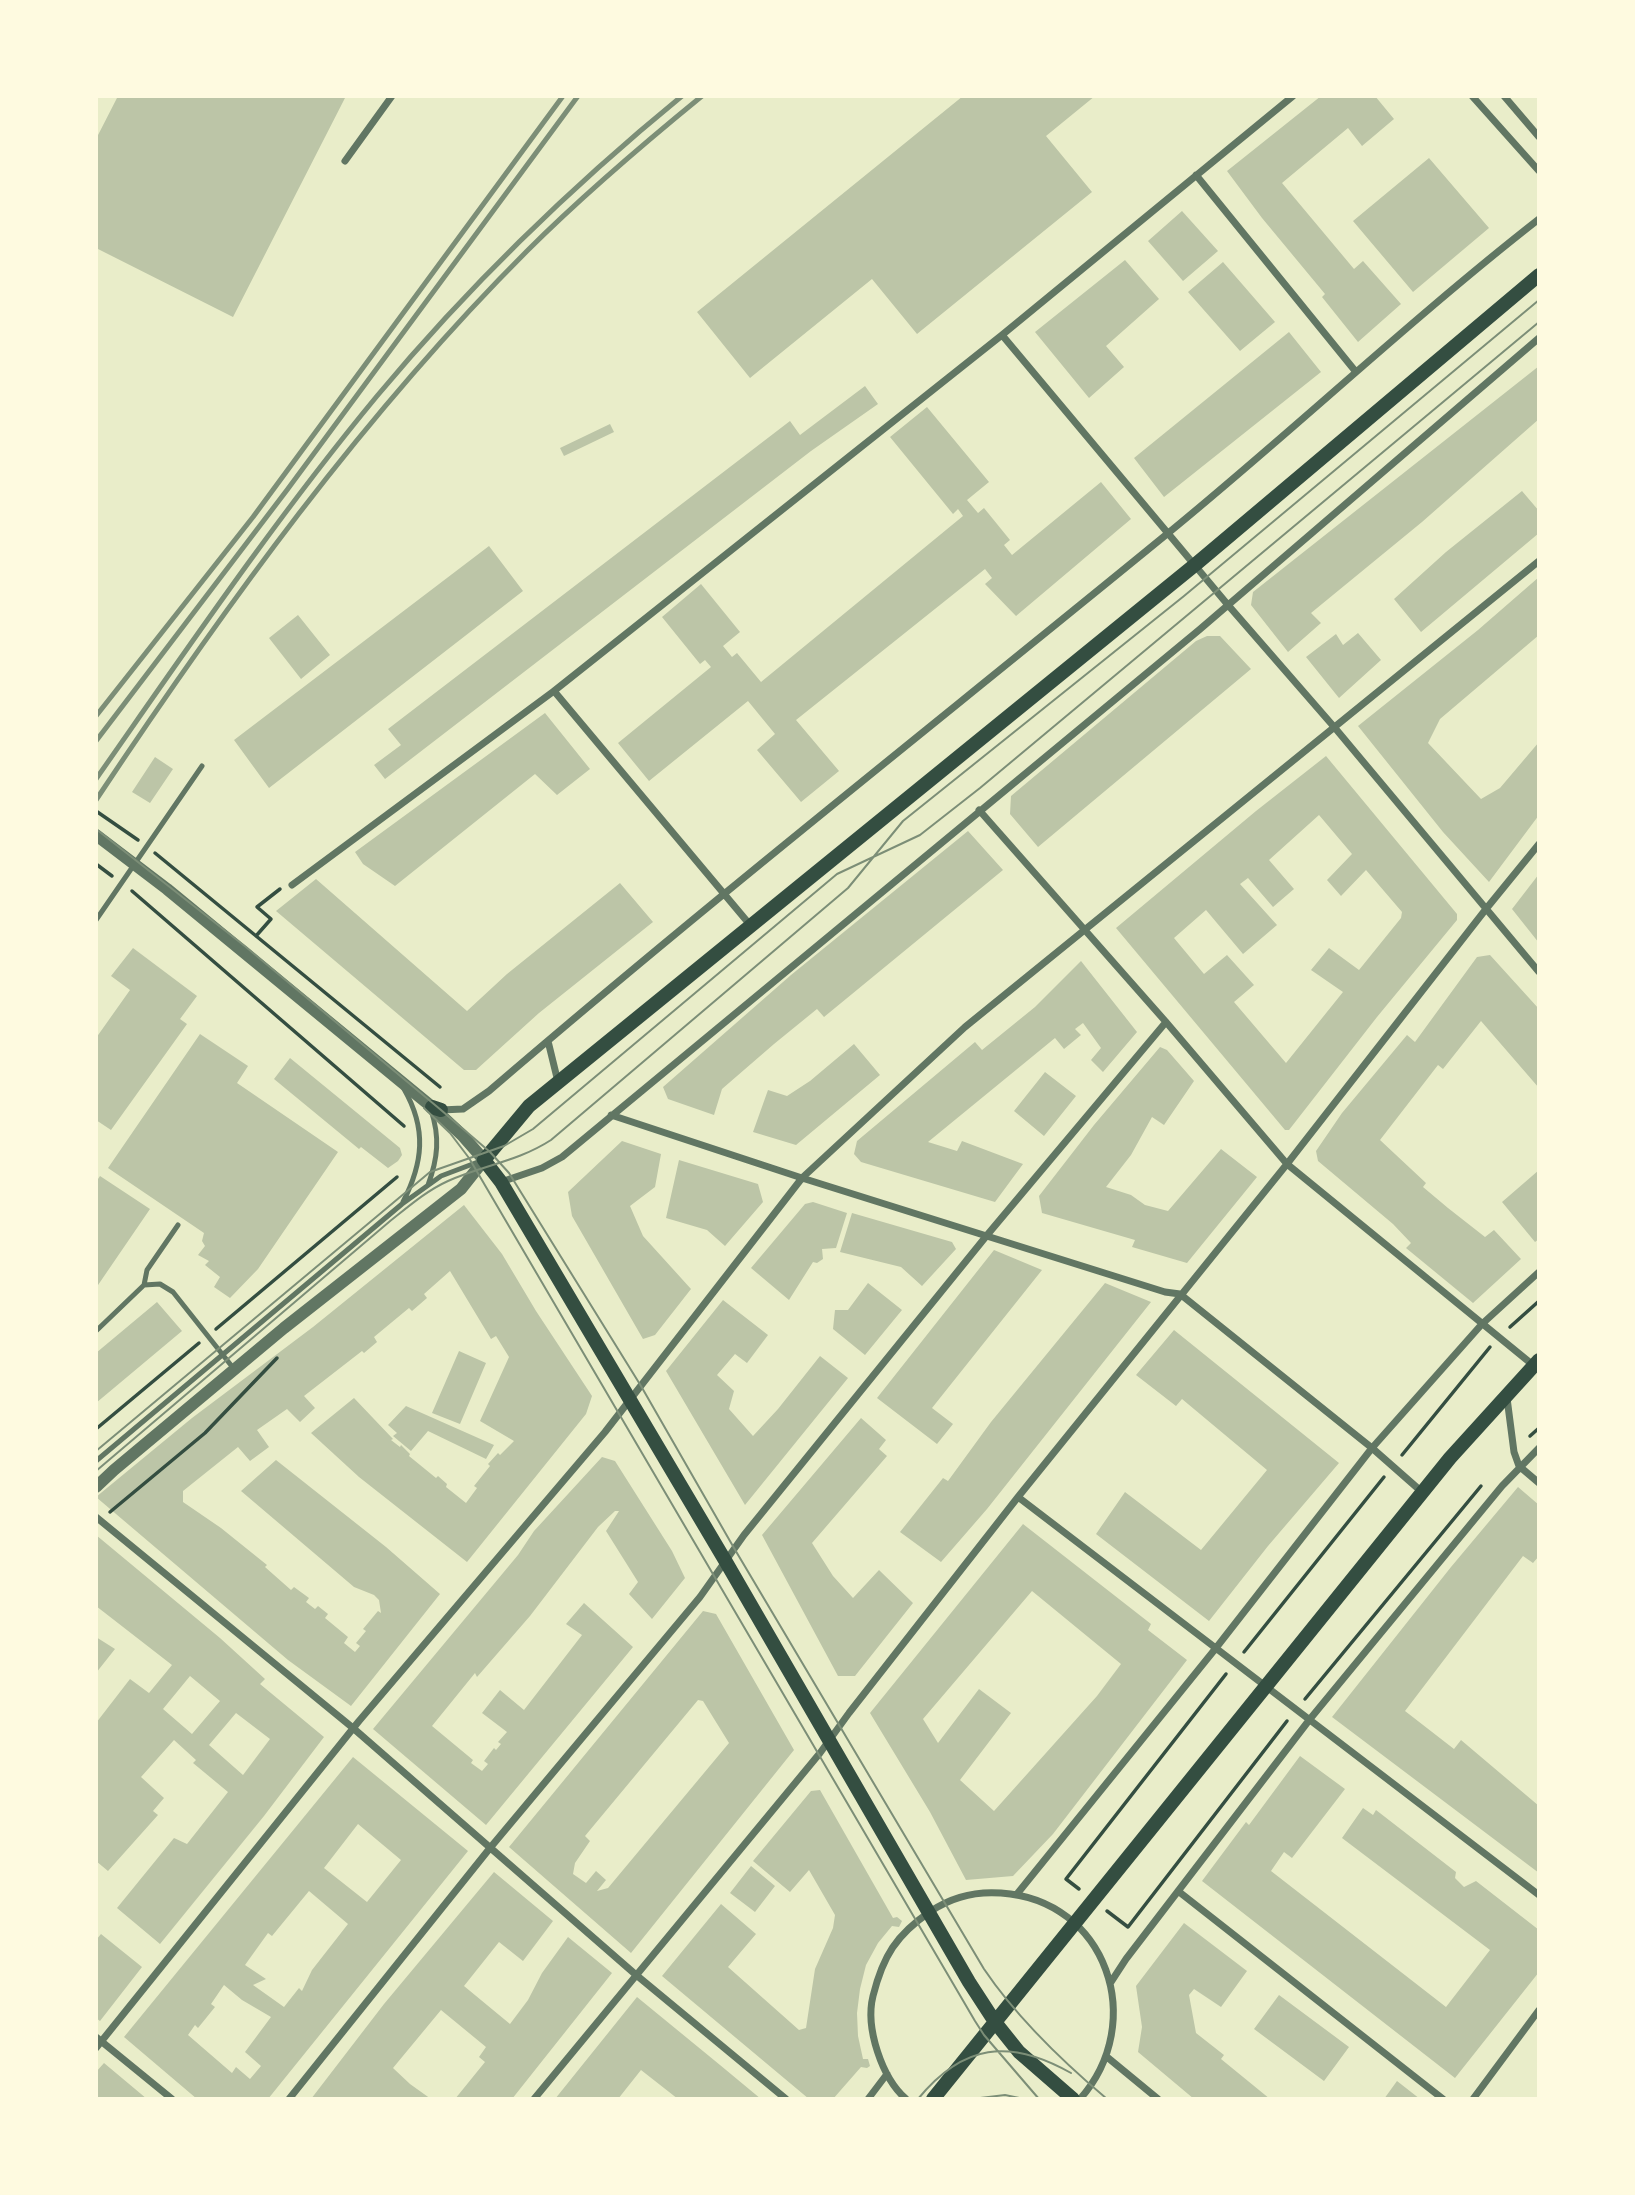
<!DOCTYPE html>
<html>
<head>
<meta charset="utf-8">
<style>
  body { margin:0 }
  #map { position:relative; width:1635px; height:2195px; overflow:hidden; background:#e9edc9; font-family:"Golos Text",sans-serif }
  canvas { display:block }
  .frame { position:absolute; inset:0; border:98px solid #fefae0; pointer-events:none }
</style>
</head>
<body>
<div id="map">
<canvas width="1635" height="2195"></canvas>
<div class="frame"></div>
</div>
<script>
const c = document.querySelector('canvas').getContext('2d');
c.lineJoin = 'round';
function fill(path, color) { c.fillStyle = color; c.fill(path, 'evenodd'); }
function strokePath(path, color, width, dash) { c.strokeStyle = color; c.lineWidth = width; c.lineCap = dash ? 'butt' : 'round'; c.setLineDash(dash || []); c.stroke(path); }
const building = new Path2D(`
  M118,96h228l-113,221 -137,-69v-109z
  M963,96h132l-49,40 46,56 -175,142 -45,-55 -122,99 -53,-66z
  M1321,96h54l19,23 -32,27 -14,-18 -66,55 72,86 9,-8 38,43 -43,38 -36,-45 3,-3 -63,-76 -35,-47z
  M1429,158l60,70 -76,64 -60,-71z
  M1182,211l36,40 -35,30 -35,-40z
  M1125,260l34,39 -53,47 18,21 -35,31 -54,-66z
  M1223,262l52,60 -35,29 -52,-59z
  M1289,332l32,40 -157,125 -30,-39z
  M1539,366v53l-117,103 -111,91 10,10 -33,29 -37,-47 2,-13z
  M865,386l13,18 -67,47 -426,328 -11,-14 27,-20 -13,-16 402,-308 10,14z
  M927,407l62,75 -22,18 11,13 6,-5 26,32 -6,5 8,10 89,-73 30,37 -115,97 -31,-32 7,-6 -7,-9 -189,151 43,51 -38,31 -44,-52 18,-16 -27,-33 -99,80 -31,-38 93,-76 -6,-7 -5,4 -38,-47 39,-33 39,48 -17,14 9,11 5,-4 24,29 202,-166 -5,-7 -5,5 -63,-77z
  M610,424l4,8 -50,24 -4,-8z
  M1522,491l17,20v22l-118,99 -27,-33 52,-47z
  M489,546l34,45 -254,197 -35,-48z
  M1539,577v58l-99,84 -12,24 53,56 19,-11 39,-46v73l-50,67 -46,-50 -85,-106 120,-96z
  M298,615l32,40 -29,24 -32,-41z
  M1358,633l23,27 -42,38 -33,-41 30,-23 7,11z
  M1207,636h13l31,33 -213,178 -28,-33 1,-18 185,-155z
  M545,713l45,56 -33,26 -22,-21 -140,112 -32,-22 -8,-12z
  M1326,756l131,158v6l-80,97 -88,113h-4l-169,-202 140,-117zM1319,815l33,39 -25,26 14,16 25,-26 36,42 -1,6 -42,52 -30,-22 -18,22 32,22 -57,71 -52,-61 20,-17 -27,-30 -23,19 -30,-36 32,-28 37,44 34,-29 -37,-41 8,-6 25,29 21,-18 -25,-29z
  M155,757l18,12 -23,34 -18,-11z
  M968,831l35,39 -179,147 -7,-8 -43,35 -52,45 -8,26 -46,-16 -5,-12 128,-112z
  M1539,874v69l-27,-34z
  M316,879l151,132 40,-37 113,-91 33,39 -114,91 -63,57h-12l-188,-159z
  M133,948l64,48 -17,23 7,5 -76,106 -15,-10v-82l34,-48 -19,-14z
  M1490,955l49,54v79l-58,-67 -38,48 -5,-4 -58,75 46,43 -3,4 25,21 37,29 9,-7 27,29 -48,44 -67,-55 5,-5 -18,-19 -75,-63 -2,-10 26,-38 65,-78 8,7 62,-85z
  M1081,961l56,71 -34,40 -12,-12 10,-12 -18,-25 -8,6 6,6 -17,14 -9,-11 -127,104 29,9 5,-10 61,23 -28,38 -134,-40 -7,-8 3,-13 118,-99 7,8 53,-43z
  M200,1034l48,32 -11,17 101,69 -80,117 -28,29 -16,-11 6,-10 -15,-12 4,-4 -11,-6 7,-9 -3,-5 2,-8 -96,-65z
  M854,1044l26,31 -84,70 -43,-13 15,-42 19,6 23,-15z
  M1160,1047l7,3 27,31 -30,44 -12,-8 -21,38 -25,32 25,8 14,10 23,6 53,-62 36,28 -70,86 -55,-16 3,-7 -93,-27 -3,-17 55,-71z
  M290,1058l110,90 2,7 -4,6 -10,7 -27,-21 -2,2 -85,-70z
  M1045,1072l31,24 -32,40 -30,-25z
  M622,1141l39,13 -6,33 -25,19 13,30 48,53 -36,46 -12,4 -71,-123 -4,-24z
  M679,1160l79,24 5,18 -38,44 -18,-16 -41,-12z
  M1539,1170v69l-4,3 -33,-40z
  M100,1176l50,33 -54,79v-106z
  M813,1202l34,11 -11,35 -14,1 1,10 -6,4 -4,-1 -24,38 -38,-32 54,-64z
  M464,1205l38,49 34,57 56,85 -6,18 -119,148 -108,-85 -48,-44 43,-35 39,41 -2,1 9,7 1,-2 9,9 -1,2 27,22 2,-2 9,8 -1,3 20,16 11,-15 -3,-2 16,-20 -2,-2 10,-11 2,2 14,-14 -34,-20 29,-64 -13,-21 -5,3 -41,-68 -26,23 3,4 -15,13 -3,-3 -35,29 3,5 -13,11 -2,-2 -58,45 11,12 -15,14 -13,-13 -30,21 12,17 -19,14 -12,-14 -55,44v11l38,26 46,37 -2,2 26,23 3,-3 15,11 -3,4 9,7 3,-3 10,8 -3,4 23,19 -4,6 11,9 5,-6 -4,-3 10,-12 -3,-2 15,-18 3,2 -2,-13 -5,-5 -20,-8 -113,-96 35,-31 110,87 54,47 -89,112 -63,-46 -192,-163 96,-79 121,-91z
  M852,1213l100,29 4,7 -34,37 -21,-19 -61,-15z
  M994,1250l48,20 -110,138 21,16 -16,20 -60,-46z
  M868,1283l34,27 -37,45 -32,-26 2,-19h13z
  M1105,1283l46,19 -164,207 -46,53 -41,-30 43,-54 5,3 43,-59z
  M723,1300l45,35 -21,28 -12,-9 -18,21 17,16 -5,18 24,27 25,-27 42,-53 28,22 -103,127 -79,-134z
  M157,1302l25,29 -86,72v-50z
  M1174,1330l165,133 -71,83 -59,75 -113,-87 29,-42 76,58 66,-80 -85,-71 -6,7 -40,-31z
  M459,1351l27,12 -26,61 -28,-11z
  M406,1406l88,39 -8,14 -58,-28 -17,20 -18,-15 4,-3 -9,-8z
  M861,1418l25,22 -7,9 8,7 -75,87 21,33 20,22 26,-28 34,33 -58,73h-17l-76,-141z
  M602,1457l13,4 57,90 13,27 -33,41 -23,-25 9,-12 -32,-51 13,-20h-4l-17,16 -68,89 -53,61 -2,-4 -43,53 41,34 -2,3 11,8 6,-7 -4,-3 10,-13 2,2 5,-6 -3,-2 9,-10 -25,-19 18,-23 24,20 58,-75 -16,-11 18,-21 49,44 -147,178 -113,-96 145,-174 16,-24z
  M1518,1487l21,18v51l-6,7 -10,-7 -118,155 49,38 7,-9 78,66v67l-207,-156 119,-150z
  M1023,1524l128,100 -3,6 39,30 -134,174 -40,42 -47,4 -36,-68 -60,-99zM1032,1591l89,73 -24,32 -103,115 -34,-31 51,-67 -32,-24 -41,54 -15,-24z
  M96,1535l124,103 45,41 -5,5 64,53 -60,79 -104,128 -43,-36 57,-70 13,6 41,-52 -35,-29 3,-3 -22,-20 -33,37 23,21 -11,13 5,4 -50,56 -12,-10v-138l34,-44 19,14 23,-28 -76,-59zM190,1676l30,25 -28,33 -29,-25zM236,1713l34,26 -27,36 -34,-30z
  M703,1611l13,3 78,136 -163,203 -122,-106zM698,1700l5,1 26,42 -121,145 -11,3 9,-11 -10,-9 -10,12 -13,-9 2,-11 15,-22 -5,-5z
  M96,1637l19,12 -19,24z
  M1300,1756l45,33 -53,69 -8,-6 -13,19 175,136 44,-57 -148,-112 21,-30 10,7 3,-5 80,62 -1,6 9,9 12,-6 63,49v42l-84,106 -253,-197 44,-59 3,3z
  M353,1757l115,94 -200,248h-71l-73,-62zM358,1824l43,36 -34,42 -43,-34zM309,1891l39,33 -36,46 -10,21 -3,-3 -15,19 -31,-22 13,-6 -21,-14 23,-32 4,3zM224,1985l18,15 29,17 -26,35 16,14 -11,13 -14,-12 -4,6 -44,-38 7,-10 3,3 17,-21 -4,-3z
  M820,1790l73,128 4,-1 5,4 -3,6 -7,-1 -14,17 -12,22 -6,24 -3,24 1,23 5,23h5l2,7 -3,2 -6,-1 -28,32h-24l-147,-123 59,-72 35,30 -28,33 71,63 7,-2 9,-59 18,-41 2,-13 -26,-45 -19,22 -37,-31 58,-70z
  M751,1866l24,20 -20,26 -25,-19z
  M494,1872l59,49 -30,40 -24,-19 -35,44 46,38 18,-24 14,-27 26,-36 44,36 -100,126h-57l30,-37 -6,-5 7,-10 -45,-37 -48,58 17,16 21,15h-120l73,-95z
  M1184,1923l63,48 -26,36 -27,-18 -5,6 7,38 28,22 -3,4 49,40h-76l-56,-47 4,-25 -6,-41z
  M101,1934l41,33 -42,54 -4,-3v-78z
  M1279,1995l70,52 -25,34 -70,-52z
  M637,1997l83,68 41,34h-83l-37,-29 -23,29h-63z
  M104,2063l43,36h-51v-27z
  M1397,2081l23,18h-36z`);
const path = new Path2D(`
  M96,811l42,29
  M155,853l285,234
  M96,864l16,12
  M132,891l272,235
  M256,936l15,-17 -14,-12 23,-18
  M1510,1327l29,-26
  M216,1329l181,-152
  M96,1429l103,-86
  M1530,1436l9,-8
  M1402,1455l88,-108
  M110,1512l95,-79 72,-75
  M1244,1652l140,-175
  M1305,1699l176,-213
  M1079,1889l-13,-10 160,-205
  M1107,1911l21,16 159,-206`);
const service = new Path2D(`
  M96,920l106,-154
  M428,1185c10,-27 12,-48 3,-75
  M403,1202c20,-39 24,-73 1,-113
  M144,1285l3,-15 31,-45
  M96,1331l48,-46 16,-1 13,8 61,77
  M96,1461l306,-257 39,-28 37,-14`);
const minor = new Path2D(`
  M1472,96l67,75
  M1504,96l35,41
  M345,161l47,-65
  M1196,175l160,197
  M1002,335l226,270 107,123 204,244
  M554,691l197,235
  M979,810l187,212 121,142 246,201
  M292,885l262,-194 448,-356 291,-239
  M548,1041l10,41
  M441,1110l22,-1 26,-18c222,-191 452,-372 678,-557 126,-103 244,-215 372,-315
  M611,1115l191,63 363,114 15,2 192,154 50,44
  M501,1182l41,-14 20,-11 637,-527 340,-292
  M1507,1398l7,54 5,14 20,17
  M1018,1497l521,398
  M96,1517l257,211 282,246 151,125
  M1178,1891l265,208
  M1017,1894l199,-246 156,-200 110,-124 57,-52
  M1111,1982l15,-23 184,-240 192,-233 37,-38
  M96,2037l76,62
  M96,2048l263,-327 246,-289 197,-254 163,-151 574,-466
  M1107,2057l51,42
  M289,2099l201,-251 210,-251 44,-62 244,-301 178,-212
  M534,2099l286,-346 29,-40 169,-216 269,-333 199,-255 53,-65
  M868,2099l19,-25
  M906,2099c-24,-21 -41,-71 -33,-103 10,-40 23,-61 58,-85 21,-14 44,-20 70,-18 106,7 147,129 79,206
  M1473,2099l66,-89`);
const tertiary = new Path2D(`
  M96,835l71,54 265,218 30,28 22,25 -23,29 -177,139 -170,142 -18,17`);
const secondary = new Path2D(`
  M432,1107l9,3
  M933,2099l517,-641 89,-98
  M1073,2099l-54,-47 -24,-30 -26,-40 -243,-420 -225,-380 -17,-22 45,-54 667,-542 343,-289`);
const tram = new Path2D(`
  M96,829l150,118 195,163 49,42 19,21 132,213 93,162 250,421c33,49 78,92 123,130
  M424,1108l26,25 19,25 506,863 9,14 55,64
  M96,1451l334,-279 74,-26 29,-17 304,-255 83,-39 60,-47 559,-466
  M96,1471l293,-249c19,-15 37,-31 59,-41 35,-16 69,-19 103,-41l297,-252 55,-67 281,-225 355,-296
  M918,2099c45,-55 91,-61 153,-26
  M972,2099l33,-4 19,4`);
const rail = new Path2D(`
  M96,716l157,-199 310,-421
  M96,741l191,-251 291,-394
  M96,779c91,-130 180,-261 281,-383 91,-109 195,-210 305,-300
  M96,800c129,-194 267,-385 431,-549 55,-55 115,-106 175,-155`);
fill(building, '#bcc5a7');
strokePath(path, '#344e41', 3.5);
strokePath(service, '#617663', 5);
strokePath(minor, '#617663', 7);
strokePath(tertiary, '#617663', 12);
strokePath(secondary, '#344e41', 14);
strokePath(tram, '#7c8e77', 2);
strokePath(rail, '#7c8e77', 5);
</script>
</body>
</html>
